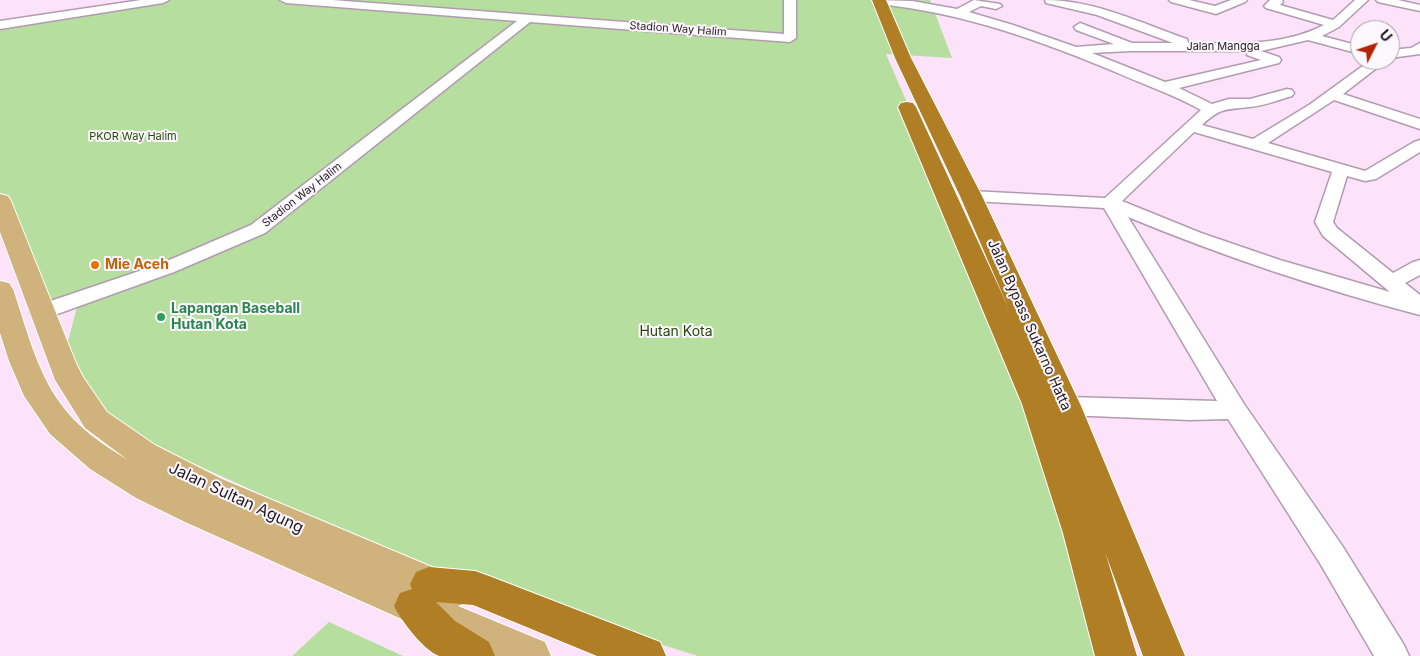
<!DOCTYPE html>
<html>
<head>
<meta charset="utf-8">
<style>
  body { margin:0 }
  #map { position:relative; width:1420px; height:656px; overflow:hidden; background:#fce3fa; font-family:Inter,sans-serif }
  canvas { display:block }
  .north { position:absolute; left:1350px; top:20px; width:50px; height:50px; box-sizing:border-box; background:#fcf7fc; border:1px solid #a59ea4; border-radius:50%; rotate:49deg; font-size:14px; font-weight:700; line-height:20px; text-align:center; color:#221921 }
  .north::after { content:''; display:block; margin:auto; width:18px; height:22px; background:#b12408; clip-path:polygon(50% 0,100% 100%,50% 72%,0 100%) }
</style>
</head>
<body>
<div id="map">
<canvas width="1420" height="656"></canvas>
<div class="north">U</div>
</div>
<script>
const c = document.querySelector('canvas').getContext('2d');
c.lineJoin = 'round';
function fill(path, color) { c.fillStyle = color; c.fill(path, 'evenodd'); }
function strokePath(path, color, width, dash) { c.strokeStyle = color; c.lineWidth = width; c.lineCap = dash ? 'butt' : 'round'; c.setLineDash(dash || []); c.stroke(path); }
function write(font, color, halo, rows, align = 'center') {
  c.font = font + ' Inter,sans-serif'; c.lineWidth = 4; c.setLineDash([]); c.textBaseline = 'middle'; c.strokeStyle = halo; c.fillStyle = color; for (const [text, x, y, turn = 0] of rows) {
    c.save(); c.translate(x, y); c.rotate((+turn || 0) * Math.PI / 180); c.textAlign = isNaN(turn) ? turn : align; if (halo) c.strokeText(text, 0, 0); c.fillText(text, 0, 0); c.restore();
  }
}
const green = new Path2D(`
  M153,0h777l22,58 -66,-4 82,190 105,257 30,155h-405l-262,-82 -338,-154 -36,-57 18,-67 -36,13 -4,-14 -40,-103v-168z
  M329,622l74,34h-111z`);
const minor = new Path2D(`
  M141,0h28l-6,3 -163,26v-8z
  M280,0h52l452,34v-34h12v38l-6,4 -260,-20 -265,211 -91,39 -125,45 -8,2 -8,-2 -3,-5 3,-5 127,-43 91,-39 266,-204 -231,-18z
  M874,0l38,1 45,8 17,-9 26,4 2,2 -6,3 -15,-3 -12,6 44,13 63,22 38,-3 -38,-14 -2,-3 6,-4 52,20h41l-76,-28 -51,-12 -1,-3c49,0 96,23 142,39l1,4c46,0 93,4 136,-18l-58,-17 -2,-2 6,-6h12l1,2 -3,3 53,15 22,-20h13l-29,27 -17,9 38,10v8l-52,-14 -47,11 18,6 2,3 -2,3 -100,25 33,16 17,-5h21l37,-10 5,1 2,3 -2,3c-14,4 -29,10 -43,11 -24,3 -28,0 -47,18l51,14 56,-34 62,-45h16l-44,34 77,25v10l-86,-29 -66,43 97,28 49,-29 6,-2v12l-44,27 -11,2 -18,-5 -14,46 4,6 56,45 20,-11 7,-2v15l-15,8 15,12v20c-99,-26 -198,-59 -292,-98l116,187 99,143 61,98 5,11h-35l-53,-91 -93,-146 -38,1 -124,-5 -9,-3 -4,-6 4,-6 9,-3 151,4 -113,-193 -133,-7 -6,-1 -3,-4 3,-4 6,-1 134,7 96,-88c-26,-15 -54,-24 -81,-36 -78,-33 -156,-61 -241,-70l-4,-1zM1131,51h115l1,4 14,5 -96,22 -73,-29zM1194,132l138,40 -17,50 8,14 67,56 -110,-32 -79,-27 -79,-32z
  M1169,0h20l26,6 16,-6h16l-2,2 -29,12 -45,-12z
  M1376,0h22l22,5v6l-42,-9z
  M1420,43v11l-30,4v-8l21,-2z`);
const major = new Path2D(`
  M0,194l8,2 3,5 65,162 7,14 24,35 48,33 67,34 241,101 5,12 -5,12 -5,2 87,36 6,14h-67l-299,-134 -49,-24 -46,-29 -40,-35 -26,-38 -15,-35 -9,-28v-52l9,2 4,6c13,38 23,81 47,114 17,24 43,42 68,57l-43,-32 -30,-48 -55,-148z`);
const highway = new Path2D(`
  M872,0h14l25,58 71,138 99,210 104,250h-42l-38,-104 32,104h-42l-32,-123 -41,-129 -124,-297 3,-4 6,-1 6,1 3,4 93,202 -49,-113 -65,-138z
  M429,567l46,4 14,5 171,66 6,14h-69l-124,-51 -37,-3 19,19 34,21 6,14c-13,0 -47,0 -56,0 -16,-6 -38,-36 -45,-50l6,-13 12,-4 -2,-5 6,-12z`);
const markers = [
  [95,265,5,"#e8710a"],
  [161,317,5,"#2e9e5b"]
];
const farStreetnames = [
  ["Stadion Way Halim",678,29,4],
  ["Jalan Mangga",1223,47],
  ["Stadion Way Halim",302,195,-38]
];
const farParknames = [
  ["PKOR Way Halim",133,137]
];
const foodNames = [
  ["Mie Aceh",105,265]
];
const leisureNames = [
  ["Lapangan Baseball",171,309],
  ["Hutan Kota",171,325]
];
const streetNames = [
  ["Jalan Bypass Sukarno Hatta",1029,325,66]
];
const parkNames = [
  ["Hutan Kota",676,332]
];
const nearStreetnames = [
  ["Jalan Sultan Agung",236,498,25]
];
fill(green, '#b6de9f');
strokePath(minor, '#b29bb0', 3);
strokePath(major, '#fff', 2);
strokePath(highway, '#fff', 2);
fill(minor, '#fff');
fill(major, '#cfb27c');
fill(highway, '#af7e25');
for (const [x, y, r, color] of markers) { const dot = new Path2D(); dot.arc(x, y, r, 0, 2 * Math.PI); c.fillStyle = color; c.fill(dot); strokePath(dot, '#fcf7fc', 2); }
write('11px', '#221921', '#fcf7fc', farStreetnames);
write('11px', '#27480d', '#fcf7fc', farParknames);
write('bold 14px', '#c56008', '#fcf7fc', foodNames, 'left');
write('bold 14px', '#27864d', '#fcf7fc', leisureNames, 'left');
write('14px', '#221921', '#fcf7fc', streetNames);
write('14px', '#27480d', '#fcf7fc', parkNames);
write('16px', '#221921', '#fcf7fc', nearStreetnames);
</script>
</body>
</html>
